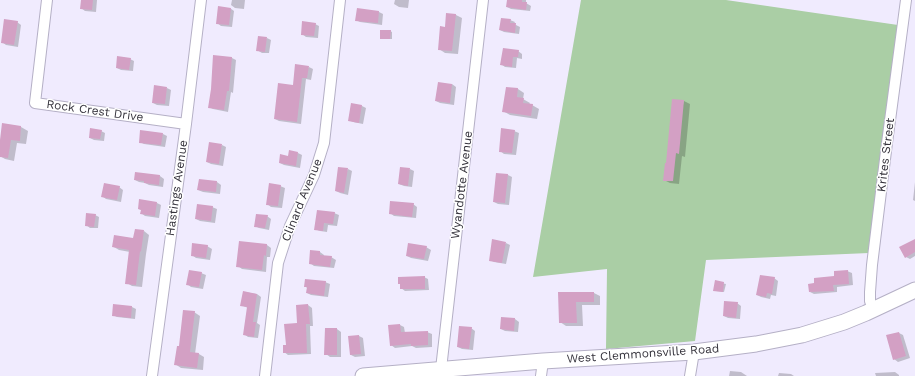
<!DOCTYPE html>
<html>
<head>
<meta charset="utf-8">
<style>
  body { margin:0 }
  canvas { display:block; background:#f0ebfe }
</style>
</head>
<body>
<canvas width="915" height="376"></canvas>
<script>
const c = document.querySelector('canvas').getContext('2d');
c.lineJoin = 'round';
function fill(path, color) { c.fillStyle = color; c.fill(path, 'evenodd'); }
function strokePath(path, color, width, dash) { c.strokeStyle = color; c.lineWidth = width; c.lineCap = dash ? 'butt' : 'round'; c.setLineDash(dash || []); c.stroke(path); }
function write(font, color, halo, rows, align = 'center') {
  c.font = font + ' "Work Sans",sans-serif'; c.lineWidth = 3; c.setLineDash([]); c.textBaseline = 'middle'; c.strokeStyle = halo; c.fillStyle = color; for (const [text, x, y, turn = 0] of rows) {
    c.save(); c.translate(x, y); c.rotate((+turn || 0) * Math.PI / 180); c.textAlign = isNaN(turn) ? turn : align; if (halo) c.strokeText(text, 0, 0); c.fillText(text, 0, 0); c.restore();
  }
}
const green = new Path2D(`
  M581,0h145l172,25 -29,228 -163,7 -11,81 -89,8 1,-80 -74,8z`);
const shadow = new Path2D(`
  M82,0h15l-1,12 -11,-1 -4,-3z
  M232,0h13l-1,9 -9,-1 -4,-3z
  M395,0h14l-1,8 -9,-1 -5,-3z
  M508,0h18v3l5,3 -1,5 -19,-2 -4,-2z
  M230,8l4,3 -2,16 -11,-1 -4,-3z
  M379,12l4,2 -1,11 -22,-3 -4,-2z
  M447,14l9,1 6,3 -4,36 -13,-1 -6,-4 7,-21z
  M510,20l5,2 -1,2 6,3 -1,7 -15,-2 -4,-2z
  M17,22l4,3 -3,22 -12,-2 -4,-3z
  M315,24l4,2 -1,12 -12,-1 -4,-3z
  M390,31l2,1v7h-10l-1,-1z
  M267,38l4,2 -2,13h-7l-5,-3z
  M518,51l4,3v5l-5,-1 -1,10 -11,-1 -4,-3z
  M214,56l18,2 4,2 -3,33 -2,-1 -3,20 -15,-3 -4,-2 3,-18z
  M130,59l4,2 -1,10 -12,-1 -4,-2z
  M309,67l4,2 -2,11 -5,-1 -5,45 -22,-3 -4,-2 19,-33z
  M452,84l4,3 -2,18 -14,-2 -4,-2z
  M167,88l4,2 -2,16 -12,-1 -4,-2z
  M507,88l11,1 6,4 -1,6 7,4 -1,2h3l7,4 -2,10 -27,-4 -7,-4z
  M684,101l6,3 -5,53 -3,-1 -3,28 -9,-1 -6,-3z
  M352,104l10,2 4,2 -3,16 -10,-2 -4,-2z
  M3,124l18,3 7,4 -2,13 -9,-1 -3,18 -9,-2 -5,-3v-8z
  M101,131l4,2 -1,8 -10,-1 -4,-2z
  M514,131l5,2 -3,22 -12,-1 -4,-3z
  M163,134l4,2 -2,11 -21,-3 -4,-2z
  M222,145l4,2 -3,19 -12,-2 -4,-2z
  M298,153l4,2 -2,13 -16,-3 -4,-2 9,-6z
  M348,169l4,2 -4,24 -8,-2 -4,-2z
  M410,169l4,2 -2,16 -8,-1 -5,-2z
  M497,174l11,1 4,2 -3,28 -11,-1 -4,-2z
  M160,176l4,3 -1,8 -14,-2 -4,-2 -6,-1 -4,-2z
  M217,182l4,3 -1,9 -17,-2 -5,-2z
  M915,182v19l-2,-1z
  M280,186l5,2 -3,20 -11,-1 -4,-3z
  M119,187l4,3 -2,12 -15,-3 -4,-3z
  M157,203l4,2 -2,13 -14,-2 -4,-3 1,-3 -3,-1z
  M413,204l4,3 -1,11 -22,-2 -4,-3z
  M212,207l5,2 -2,14 -15,-2 -4,-2z
  M334,213l5,2 -2,11 -9,-1 -1,7 -7,-1 -5,-2z
  M95,215l4,2 -1,11h-8l-4,-3z
  M267,216l4,3 -2,11 -10,-2 -4,-2z
  M144,231l5,4 -3,19 -4,33 -10,-1 -5,-3 3,-31 -11,-2 -5,-3 20,-8z
  M915,240v16l-5,3 -4,-2z
  M240,242l27,3 4,3 -1,9h-3l-1,15 -24,-3 -4,-3z
  M506,243l4,2 -4,19 -12,-2 -4,-2z
  M207,246l5,3 -2,11 -14,-2 -4,-3z
  M426,247l5,3 -3,11 -17,-3 -4,-2z
  M320,252l4,3v1l7,1 5,3 -2,8 -20,-2 -4,-3z
  M847,271l5,2 1,12 -16,2v5l-23,2 -4,-2z
  M201,273l5,2 -3,14 -12,-2 -4,-3z
  M424,277l4,2 1,11 -24,1 -4,-3z
  M774,278l4,3 -2,15 -5,-1 -1,4 -9,-2 -4,-2z
  M325,282l5,2 -2,13 -17,-2 -4,-2v-5l-2,-2z
  M716,282l10,2 -2,8 -8,-1z
  M244,292l13,2 4,3 -4,26 3,2 -2,13 -10,-1 -4,-3 4,-26 -7,-3z
  M559,293h35l6,3v9h-18l1,21h-17l-6,-4z
  M737,303l4,3 -1,13 -12,-1 -4,-2z
  M308,305l4,3 1,18h-3l1,28 -23,1 -4,-3 14,-28 -1,-18z
  M132,307l4,2 -1,10 -18,-2 -4,-2z
  M194,312l6,4 -5,38h4l5,3 -1,13 -22,-2 -6,-4 5,-17z
  M515,319l4,3 -1,10 -13,-1 -4,-2z
  M400,325l4,2 1,6 22,-1 5,2v13l-16,1 -4,-2 -17,2 -4,-3z
  M471,328l4,3 -2,19 -11,-1 -4,-2z
  M337,329l4,3v25h-11l-4,-3z
  M899,333l4,2 7,23 -12,4 -4,-3z
  M359,336l4,2 2,18 -10,1 -4,-2 -2,-18z
  M730,371l11,1 6,4h-18z
  M895,372l4,3v1h-23l-1,-3z
  M779,373l12,1 3,2h-16z`);
const building = new Path2D(`
  M81,0h12l-1,10 -12,-1z
  M507,0h15v2h5l-1,8 -20,-3z
  M218,6l13,2 -2,17 -13,-1z
  M357,8l22,3 -1,12 -23,-2z
  M446,13l10,1 -4,37 -14,-1 2,-24 5,1z
  M501,18l10,1 -1,4h6l-1,10 -16,-3z
  M4,19l14,2 -4,24 -13,-2z
  M302,21l14,2 -2,13 -13,-1z
  M380,30h11l-1,9h-10z
  M258,36l9,1 -2,15 -9,-1z
  M503,48l16,2 -1,7h-5l-1,10 -12,-2z
  M213,55l19,2 -3,34h-2l-3,19 -16,-2 3,-19z
  M117,56l14,2 -2,12 -13,-2z
  M295,64l14,2 -2,12h-5l-5,44 -23,-3 4,-36 15,2z
  M438,82l14,2 -2,19 -15,-2z
  M154,85l13,2 -2,17 -13,-1z
  M506,87l12,1 -1,9 7,1 -1,5 10,1 -2,12 -29,-4z
  M672,99l12,1 -5,54 -3,-1 -3,28h-10l2,-18h1z
  M351,103l11,2 -3,18 -11,-2z
  M2,123l19,3 -1,15 -9,-1 -3,18 -8,-1v-17z
  M90,128l12,2 -2,9 -11,-1z
  M501,128l14,2 -3,23 -13,-1z
  M140,130l23,3 -2,12 -22,-2z
  M209,142l13,2 -3,20 -13,-2z
  M289,150l9,2 -2,14 -17,-3 1,-9 8,2z
  M338,167l10,1 -4,25 -9,-2z
  M400,167l10,1 -2,18 -10,-2z
  M135,172l25,3 -1,10 -15,-2v-2l-10,-1z
  M496,173l12,1 -3,29 -12,-1z
  M199,179l18,2 -1,11 -19,-2z
  M104,183l16,3 -3,14 -16,-3z
  M269,183l12,2 -3,21 -12,-1z
  M139,199l18,3 -2,14 -15,-2 1,-4 -3,-1z
  M390,201l24,2 -2,14 -23,-3z
  M197,204l16,2 -2,15 -16,-2z
  M317,210l18,2 -2,12 -9,-1 -1,8 -9,-1z
  M86,213l10,1 -2,13 -9,-1z
  M256,214l12,1 -3,13 -11,-1z
  M135,229l9,1 -3,22 -1,-1 -4,34 -11,-1 4,-34 -17,-3 2,-12 19,3z
  M492,239l14,3 -4,21 -13,-2z
  M915,239v13l-10,6 -6,-11z
  M239,241l28,3 -1,12 -2,-1 -2,15 -26,-3z
  M192,243l16,2 -2,13 -15,-2z
  M408,243l19,3 -3,13 -18,-3z
  M310,250l10,1v4l12,1 -2,11 -21,-3z
  M189,270l13,2 -3,15 -13,-2z
  M848,270l1,14 -16,1 1,6 -25,1 -1,-8 6,-1v-5l20,-2v-5z
  M760,275l15,2 -3,17 -5,-1 -1,4 -10,-2z
  M425,276v13h-25v-5h-2v-7z
  M305,279l21,2 -2,15 -18,-3 1,-6h-3z
  M715,280l9,2 -1,10 -10,-1z
  M243,291l14,3 -4,28h3l-2,15 -11,-2 4,-28 -7,-1z
  M558,292h36v10h-18l1,21h-18z
  M724,301l14,1 -2,16 -13,-2z
  M113,304l19,2 -1,12 -19,-2z
  M308,304l2,20h-4l1,29h-24v-8h3l-2,-21 13,-1 -1,-18z
  M183,310l12,1 -5,41 9,1 -2,15 -23,-3 3,-19h2z
  M501,317l14,1 -1,13 -14,-2z
  M400,324l1,8 27,-1v14l-17,1v-2l-21,2 -2,-21z
  M459,326l13,1 -3,22 -12,-2z
  M325,328h12v27h-13z
  M899,332l7,24 -13,4 -7,-25z
  M359,335l2,19 -11,1 -2,-19z`);
const street = new Path2D(`
  M47,0l-12,103 151,21
  M873,310l-3,-9v-9l2,-27 15,-122 19,-143
  M441,369l42,-369
  M152,376l34,-252 15,-124
  M265,376l13,-113 12,-37 24,-51 10,-32 16,-143
  M541,376l2,-15
  M690,376l4,-24`);
const secondary = new Path2D(`
  M363,376l180,-15 151,-9 62,-8 46,-9 42,-13 22,-9 49,-23`);
const streetNames = [
  ["Rock Crest Drive",95,111,8],
  ["Krites Street",886,155,-83],
  ["Wyandotte Avenue",462,185,-83],
  ["Hastings Avenue",177,188,-82],
  ["Clinard Avenue",302,200,-68],
  ["West Clemmonsville Road",643,354,-4]
];
fill(green, '#aacea5');
fill(shadow, '#0003');
fill(building, '#d3a0c4');
strokePath(street, '#b5b0c6', 12);
strokePath(secondary, '#b5b0c6', 17);
strokePath(street, '#fff', 10);
strokePath(secondary, '#fff', 15);
write('12px', '#34323b', '#fff', streetNames);
</script>
</body>
</html>
